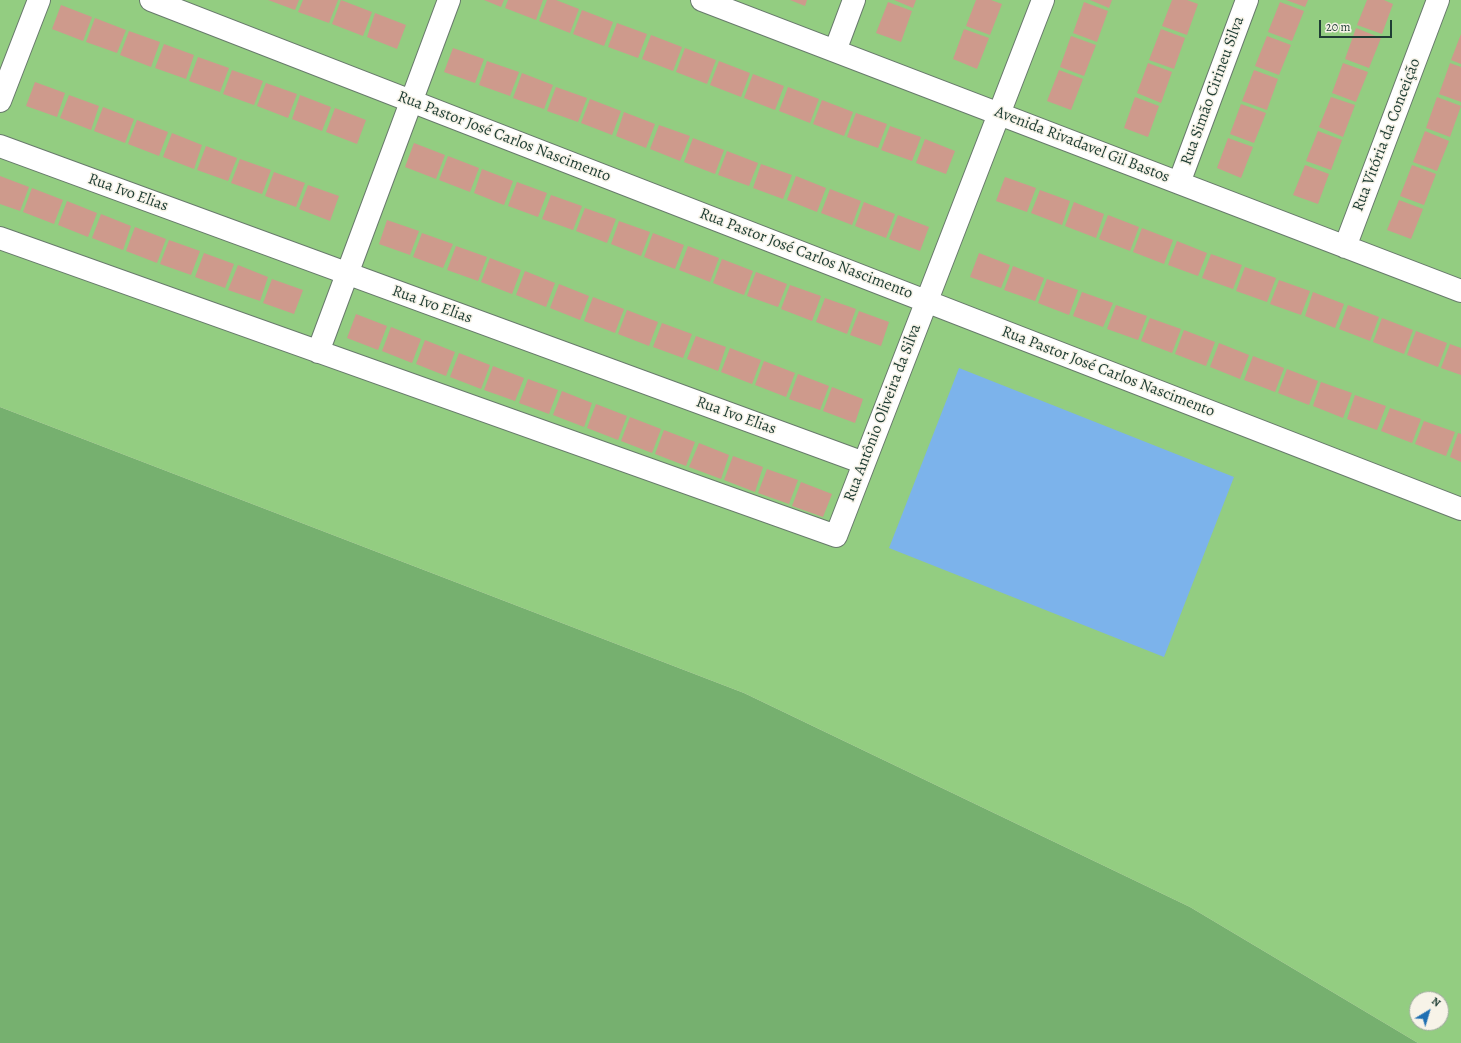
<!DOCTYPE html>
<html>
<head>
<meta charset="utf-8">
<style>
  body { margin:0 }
  #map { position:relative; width:1461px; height:1043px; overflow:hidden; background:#efead3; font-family:Alegreya,serif }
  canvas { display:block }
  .north { position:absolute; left:1409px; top:991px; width:40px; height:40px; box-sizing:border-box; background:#f7f3e8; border:1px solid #a1aaa0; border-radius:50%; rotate:38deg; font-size:11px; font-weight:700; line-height:16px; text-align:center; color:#1f3d34 }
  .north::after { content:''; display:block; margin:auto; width:14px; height:18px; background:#1f6fb2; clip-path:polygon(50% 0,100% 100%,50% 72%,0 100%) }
  .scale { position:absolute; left:1319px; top:20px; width:73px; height:18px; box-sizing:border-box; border:2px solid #1f3d34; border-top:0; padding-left:5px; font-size:12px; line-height:14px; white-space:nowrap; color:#1f3d34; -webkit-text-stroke:3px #f7f3e8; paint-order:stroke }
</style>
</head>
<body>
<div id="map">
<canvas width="1461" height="1043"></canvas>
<div class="north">N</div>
<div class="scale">20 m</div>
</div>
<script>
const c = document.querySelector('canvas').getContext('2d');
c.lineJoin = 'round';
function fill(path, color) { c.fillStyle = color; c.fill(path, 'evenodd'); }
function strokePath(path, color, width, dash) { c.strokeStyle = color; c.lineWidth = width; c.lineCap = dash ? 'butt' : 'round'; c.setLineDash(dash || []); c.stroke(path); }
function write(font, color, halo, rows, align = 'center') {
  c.font = font + ' Alegreya,serif'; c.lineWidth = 3; c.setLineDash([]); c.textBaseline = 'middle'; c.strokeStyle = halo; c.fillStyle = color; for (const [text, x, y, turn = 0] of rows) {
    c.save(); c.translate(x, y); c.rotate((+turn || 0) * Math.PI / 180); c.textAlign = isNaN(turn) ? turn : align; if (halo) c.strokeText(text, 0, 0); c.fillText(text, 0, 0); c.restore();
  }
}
const green = new Path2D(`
  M0,0h1461v1043h-43l-228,-136 -446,-214 -744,-286zM1417,999h24v24h-24z`);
const forest = new Path2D(`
  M0,407l744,286 446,214 228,136h-1418z`);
const water = new Path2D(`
  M959,368l275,109 -70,180 -275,-109z`);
const building = new Path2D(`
  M268,0h31l-4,10z
  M303,0h35l-9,23 -31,-11z
  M341,0l31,12 -9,24 -31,-12z
  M484,0h20l-3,7z
  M508,0h35l-7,20 -31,-12z
  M547,0h9l23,9 -9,24 -31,-12z
  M790,0h17l-2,6z
  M894,0h22l-3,8z
  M976,0h15l11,4 -12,31 -24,-9z
  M1090,0h22l-3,8z
  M1172,0h15l11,4 -11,31 -25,-9z
  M1286,0h22l-3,7z
  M1367,0h17l9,4 -11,30 -25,-9z
  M888,2l24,9 -11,31 -25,-9z
  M1084,2l24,9 -11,31 -24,-9z
  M1280,2l24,9 -12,30 -24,-9z
  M61,5l31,12 -9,24 -31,-12z
  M582,10l31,12 -9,24 -31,-12z
  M375,13l31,12 -9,24 -30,-12z
  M95,18l31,12 -9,23 -31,-11z
  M617,23l30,11 -9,24 -30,-11z
  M1356,28l25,10 -12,30 -24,-9z
  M964,29l25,9 -12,31 -24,-10z
  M1161,29l24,9 -11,31 -25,-9z
  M129,31l31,11 -9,25 -31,-12z
  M1461,34v30l-10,-4z
  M651,35l31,12 -9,24 -31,-12z
  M1071,36l25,9 -12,31 -24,-9z
  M1267,36l24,9 -12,30 -24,-9z
  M164,44l30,11 -8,24 -31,-11z
  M453,48l31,11 -9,24 -31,-11z
  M685,48l31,12 -9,24 -31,-12z
  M198,57l31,11 -9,24 -31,-11z
  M487,61l32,11 -9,24 -31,-11z
  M719,61l31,12 -9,24 -31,-12z
  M1148,63l24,9 -11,31 -24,-10z
  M1343,63l25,9 -12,30 -24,-9z
  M1450,63l11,4v35l-22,-8z
  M232,70l31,11 -9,24 -31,-11z
  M1059,70l24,9 -12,31 -24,-9z
  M1254,70l24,9 -11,31 -25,-9z
  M522,73l31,12 -9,24 -31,-11z
  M753,74l31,12 -9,24 -31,-12z
  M35,82l30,11 -8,24 -31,-11z
  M266,83l31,11 -9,24 -31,-12z
  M556,87l31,11 -9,24 -31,-11z
  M788,87l31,12 -9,24 -31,-12z
  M69,95l30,11 -8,24 -31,-12z
  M300,95l31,12 -9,24 -30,-12z
  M1135,97l24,9 -11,31 -24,-9z
  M1331,97l24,8 -12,32 -24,-10z
  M1437,97l24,9 -11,31 -24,-9z
  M590,99l31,12 -9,24 -31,-12z
  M822,100l31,12 -9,24 -31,-12z
  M1241,104l25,9 -12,30 -24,-9z
  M103,107l31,12 -9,24 -31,-12z
  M335,108l31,12 -9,24 -31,-12z
  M624,112l31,12 -9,24 -30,-12z
  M856,113l31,11 -9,24 -31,-11z
  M137,120l31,12 -9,24 -31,-12z
  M659,125l31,11 -10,25 -30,-12z
  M890,126l31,11 -9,24 -31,-11z
  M1318,131l24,9 -11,30 -25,-9z
  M1425,131l24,10 -12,30 -24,-9z
  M172,133l30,12 -8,24 -31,-12z
  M693,138l31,12 -9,24 -31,-12z
  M1228,138l25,9 -12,31 -24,-10z
  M925,139l30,12 -9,23 -30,-11z
  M414,143l31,12 -9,24 -31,-12z
  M206,146l31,12 -9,23 -31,-11z
  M727,151l31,12 -9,23 -31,-11z
  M448,156l31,12 -9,24 -31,-12z
  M240,159l31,11 -9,24 -31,-11z
  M761,164l31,11 -9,24 -30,-11z
  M1305,165l24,9 -11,30 -25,-9z
  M1412,165l24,9 -12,31 -24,-9z
  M482,169l31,12 -9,24 -30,-12z
  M274,172l31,11 -9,24 -31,-11z
  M0,176l29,11 -9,24 -20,-7z
  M796,176l30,12 -9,24 -30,-12z
  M1005,177l31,11 -9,24 -31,-11z
  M517,182l30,11 -9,24 -30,-11z
  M308,185l31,11 -9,25 -31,-12z
  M32,188l31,12 -9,24 -31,-12z
  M830,189l31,12 -9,24 -31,-12z
  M1040,190l30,11 -8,24 -31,-12z
  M551,195l31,11 -9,24 -31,-11z
  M1399,200l24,9 -12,30 -24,-9z
  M67,201l30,12 -9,24 -30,-12z
  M864,202l31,12 -9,24 -31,-12z
  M1074,202l30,12 -8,24 -31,-12z
  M585,208l31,11 -9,24 -31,-12z
  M101,214l30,12 -8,24 -31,-12z
  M898,215l31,12 -9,24 -31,-12z
  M1108,215l31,12 -9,24 -31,-12z
  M387,220l32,11 -9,24 -31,-11z
  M619,221l31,11 -9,24 -30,-12z
  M135,227l31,12 -9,24 -31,-12z
  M1142,228l31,12 -9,24 -31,-12z
  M422,233l31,11 -10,24 -30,-11z
  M653,233l31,12 -9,24 -31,-12z
  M169,240l31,11 -9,24 -31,-11z
  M1177,241l30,12 -9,23 -30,-11z
  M456,246l31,11 -9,24 -31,-11z
  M688,246l31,12 -9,24 -31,-12z
  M204,253l30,11 -9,24 -30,-11z
  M979,253l31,12 -9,23 -31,-11z
  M1211,254l31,11 -9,24 -31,-11z
  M490,258l31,12 -9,24 -31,-12z
  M722,259l31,12 -9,24 -31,-12z
  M238,265l30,12 -8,24 -32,-11z
  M1013,266l31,12 -9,23 -31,-11z
  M1245,267l31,11 -9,24 -31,-11z
  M525,271l30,12 -9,24 -30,-12z
  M756,272l31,12 -9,23 -31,-11z
  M272,279l31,11 -9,24 -31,-11z
  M1047,279l31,11 -9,25 -31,-12z
  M1279,280l31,11 -9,24 -31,-11z
  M559,284l30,12 -9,24 -30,-12z
  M790,285l31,11 -9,25 -31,-12z
  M1082,292l31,11 -10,24 -30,-11z
  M1313,292l31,12 -9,24 -30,-12z
  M593,297l31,12 -9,24 -31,-12z
  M825,298l31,11 -9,25 -31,-12z
  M1116,305l31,11 -9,24 -31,-11z
  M1348,305l31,12 -9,24 -31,-12z
  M627,310l31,12 -9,24 -31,-12z
  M859,311l30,11 -8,24 -31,-11z
  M356,314l31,12 -9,24 -31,-12z
  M1150,318l31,11 -9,24 -31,-12z
  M1382,318l31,12 -9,24 -31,-12z
  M662,323l30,11 -9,24 -30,-11z
  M391,327l30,12 -9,24 -30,-12z
  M1184,330l31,12 -9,24 -31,-12z
  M1416,331l31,12 -9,24 -31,-12z
  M696,336l30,11 -8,24 -31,-12z
  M425,340l30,12 -9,24 -30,-12z
  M1219,343l30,12 -9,24 -30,-12z
  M1450,344l11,4v27l-20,-7z
  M730,348l31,12 -9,24 -31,-12z
  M459,353l31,12 -9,24 -31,-12z
  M1253,356l31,12 -9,24 -31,-12z
  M764,361l31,12 -9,24 -31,-12z
  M493,366l31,12 -9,23 -31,-11z
  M1287,369l31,12 -9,24 -31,-12z
  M798,374l31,12 -9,24 -31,-11z
  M528,379l30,11 -9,24 -30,-11z
  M1321,382l31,11 -9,25 -30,-12z
  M832,387l31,12 -8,24 -32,-12z
  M562,391l30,12 -8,24 -31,-12z
  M1355,395l31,11 -9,24 -30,-11z
  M596,404l31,12 -9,24 -31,-12z
  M1390,408l31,11 -9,24 -31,-12z
  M630,417l31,12 -9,24 -31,-12z
  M1424,421l31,11 -9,24 -31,-12z
  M664,430l31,12 -9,24 -31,-12z
  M1458,433l3,1v28l-11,-5z
  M699,443l30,12 -8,24 -32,-12z
  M733,456l30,11 -8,25 -31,-12z
  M767,469l31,11 -9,24 -31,-11z
  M801,482l31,12 -9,23 -31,-11z`);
const street = new Path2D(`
  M151,0l1310,509
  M702,0l759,291
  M835,51l19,-51
  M0,101l39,-101
  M0,146l864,317
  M1179,183l68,-183
  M0,238l836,298 207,-536
  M1345,247l93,-247
  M318,352l131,-352`);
const streetNames = [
  ["Rua Simão Cirineu Silva",1213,91,-70],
  ["Rua Vitória da Conceição",1387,135,-69],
  ["Rua Pastor José Carlos Nascimento",504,137,21],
  ["Avenida Rivadavel Gil Bastos",1082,145,21],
  ["Rua Ivo Elias",128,193,20],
  ["Rua Pastor José Carlos Nascimento",806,254,21],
  ["Rua Ivo Elias",432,305,20],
  ["Rua Pastor José Carlos Nascimento",1108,372,21],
  ["Rua Antônio Oliveira da Silva",883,413,-69],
  ["Rua Ivo Elias",736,416,20]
];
fill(green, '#93cd81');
fill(forest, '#76b06f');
fill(water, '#7cb3eb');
fill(building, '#ce9a8c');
strokePath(street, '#687a6c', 24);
strokePath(street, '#fff', 22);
write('16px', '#1f3d34', '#f7f3e8', streetNames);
</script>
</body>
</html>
